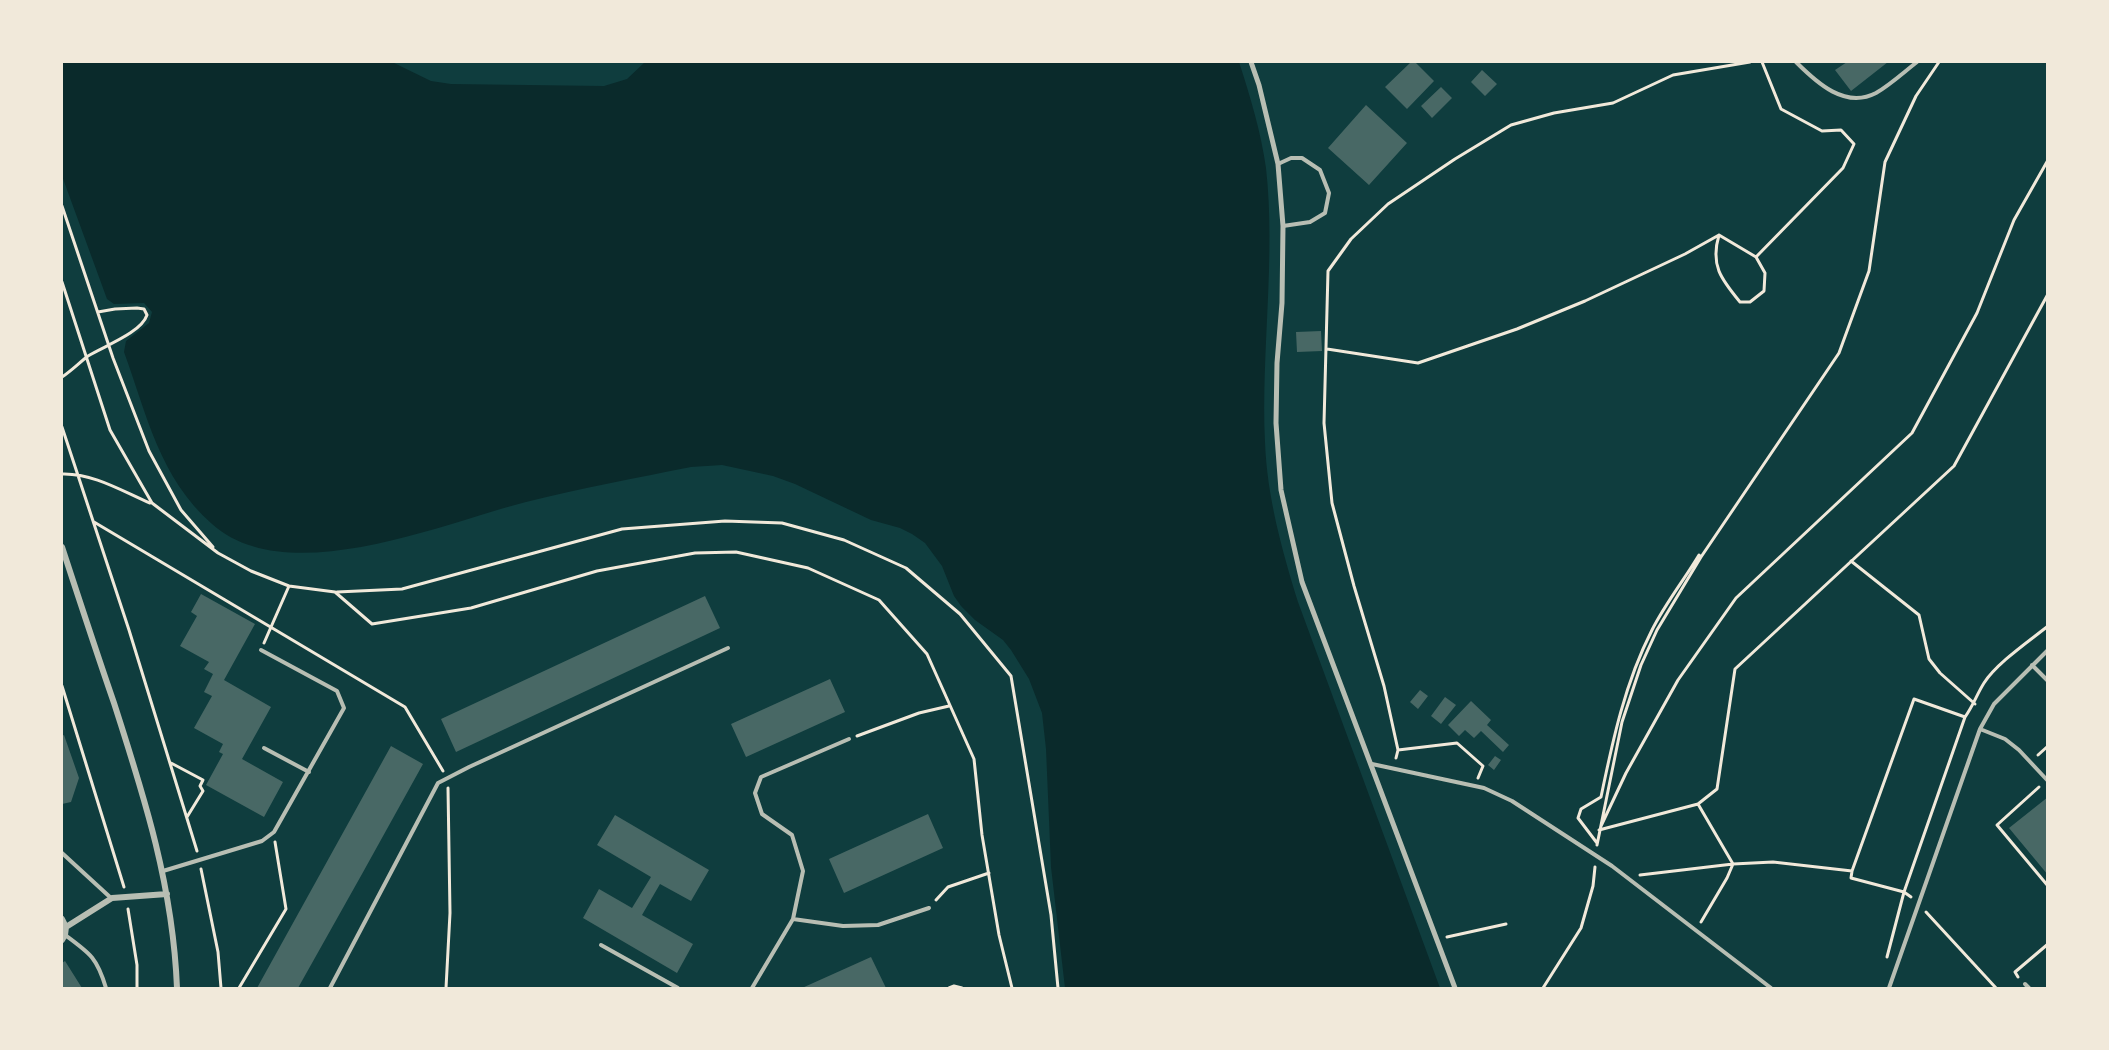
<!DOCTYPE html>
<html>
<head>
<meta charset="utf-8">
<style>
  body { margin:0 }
  #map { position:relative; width:2109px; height:1050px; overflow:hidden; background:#0f3d3e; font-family:"IBM Plex Serif",serif }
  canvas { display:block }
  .frame { position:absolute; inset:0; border:63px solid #f1e9da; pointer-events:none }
</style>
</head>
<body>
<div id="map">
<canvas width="2109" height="1050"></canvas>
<div class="frame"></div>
</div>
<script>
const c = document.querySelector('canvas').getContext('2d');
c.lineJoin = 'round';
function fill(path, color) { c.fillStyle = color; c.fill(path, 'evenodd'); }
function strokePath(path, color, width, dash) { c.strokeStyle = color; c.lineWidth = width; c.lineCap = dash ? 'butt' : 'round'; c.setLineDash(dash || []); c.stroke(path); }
const water = new Path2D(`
  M62,62h330l39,19 20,3 153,2 23,-7 18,-17h594c11,34 22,70 27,106 10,89 -5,183 -1,274 2,55 17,108 33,160l142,386h-375l-14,-121 -5,-118 -4,-36 -13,-34 -18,-29 -8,-10 -28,-20 -14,-14 -7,-10 -12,-30 -17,-23 -13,-9 -12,-6 -29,-8 -76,-36 -22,-8 -51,-11 -31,2c-55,11 -110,21 -165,35 -83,21 -239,89 -314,22 -53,-47 -65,-109 -88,-172l2,-11 23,-18 3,-11 -8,-9 -30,1 -7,-5 -45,-123z`);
const building = new Path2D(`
  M1411,62h4l19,19 -27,28 -22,-22z
  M1847,62h41l-37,29 -16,-21z
  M1482,70l15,14 -12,12 -14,-14z
  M1441,87l11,11 -20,20 -11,-12z
  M1366,105l41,38 -38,42 -41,-37z
  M1321,331l1,20 -25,1 -1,-20z
  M201,594l54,30 -31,56 47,27 -29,52 41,23 -19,35 -58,-32 17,-31 -4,-2 4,-8 -29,-16 18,-32 -8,-4 9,-18 -9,-5 5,-7 -29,-16 17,-30 -6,-4z
  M705,596l15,32 -264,124 -15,-33z
  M830,679l15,33 -99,45 -15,-33z
  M1420,690l8,6 -10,13 -8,-7z
  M1445,697l11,8 -15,19 -10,-8z
  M1471,701l20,19 -4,5 22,20 -6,7 -22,-21 -7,7 -9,-8 -6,6 -11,-11z
  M64,735l15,43 -8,24 -9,2v-68z
  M391,746l32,18 -61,110 -64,114h-41z
  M1495,756l6,4 -7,10 -6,-5z
  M2048,797v78l-39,-47z
  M928,814l15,34 -99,45 -15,-34z
  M615,815l94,55 -18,31 -31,-17 -18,31 51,29 -16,29 -94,-55 16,-29 33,19 19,-31 -54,-32z
  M871,957l15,31h-84z
  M65,961l17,27h-20v-25z`);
const path = new Path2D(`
  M62,206l51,152 36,93 32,59 32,37
  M1719,235l37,22 9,16 -1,18 -14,11h-10c-19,-23 -30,-37 -21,-67z
  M1756,257l87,-89 11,-24 -13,-14 -19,1 -41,-22 -19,-47
  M62,282l48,148 42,73 66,50 33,18 38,15 46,6 37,32 99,-16 126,-37 98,-18 41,-1 72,16 71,32 48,54 47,105 8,76 17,100 13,53
  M1327,349l91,14 99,-34 68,-28 100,-47 34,-19
  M62,377c9,-6 17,-14 26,-21 16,-10 53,-23 59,-41l-3,-6 -7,-1 -22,1 -17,3
  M62,427l67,203 68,221
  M62,474c31,-1 60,17 88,29
  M94,522l311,185 38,64
  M1851,561l68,54 10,44 11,14 35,31
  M337,592l65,-3 220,-60 103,-8 57,2 62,17 62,28 54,46 51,62 40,239 7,73
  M264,643l25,-57
  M62,686l62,201
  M857,736l62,-23 30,-7
  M1398,750l-14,-64 -30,-100 -22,-83 -8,-80 4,-152 23,-32 37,-35 67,-45 56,-34 43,-12 59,-10 60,-28 77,-13
  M2038,755l10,-9
  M1396,758l2,-8 59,-7 26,23 -5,12
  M171,763l32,17 -3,6 3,5 -16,26
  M2039,787l-42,38 51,61
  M1698,804l35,60 -6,14 -26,44
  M1601,826l25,-53 52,-93 58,-82 176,-165 65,-120 37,-93 34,-60
  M1599,830l99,-26 19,-15 18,-120 219,-203 94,-172
  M1597,843l-19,-25 3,-9 20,-12c12,-58 24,-114 51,-167 13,-26 32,-50 47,-75l2,2
  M1597,845l25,-123 19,-57 16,-35 44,-73 138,-204 30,-82 16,-109 31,-66 23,-34
  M201,869l17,83 3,36
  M1852,871l-1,7 53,14 7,5
  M1640,875l93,-11 40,-2 79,9 62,-172 51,18c8,-11 12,-23 19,-34 13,-20 44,-41 64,-57
  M936,900l12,-13 41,-14
  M128,909l9,56v23
  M1926,912l70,76
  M1447,937l59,-13
  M1887,957l17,-65 61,-175
  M2018,977l-3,-5 33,-28
  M239,988l47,-79 -11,-67
  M446,988l4,-75 -2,-125
  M949,988l5,-2 8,2
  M1543,988l38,-60 12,-42 2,-19`);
const service = new Path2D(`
  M1796,62c21,21 49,47 80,31 14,-8 28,-21 41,-31
  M1278,164l13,-6h11l18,12 9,23 -4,20 -15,9 -27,4
  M2032,665l16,16
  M1980,729l25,10 14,11 29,31
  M264,748l45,24
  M1372,764l112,24 28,13 100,65 159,122
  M62,853l49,45
  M163,871l99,-30 12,-9 70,-124 -7,-17 -76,-41
  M793,919l50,7 35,-1 51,-17
  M65,935c26,19 32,23 41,53
  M601,945l77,43
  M2025,984l4,4
  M330,988l108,-205 31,-16 259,-119
  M752,988l41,-69 10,-48 -11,-36 -30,-21 -7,-21 6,-16 88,-38
  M1889,988l91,-259 14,-25 54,-54`);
const pedestrian = new Path2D(`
  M1251,62l8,23 19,79 5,62 -1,77 -5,60 -1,60 5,67 21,92 153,406`);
const minor = new Path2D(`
  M62,547c17,52 34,104 52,156 31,96 59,184 63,285
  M62,919l4,8 46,-29 55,-4
  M62,940l3,-5 1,-8`);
fill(water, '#0a2a2b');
fill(building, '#486865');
strokePath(path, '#f1e9da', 3);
strokePath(service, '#b8beb3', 4);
strokePath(pedestrian, '#b8beb3', 5);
strokePath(minor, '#b8beb3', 6);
</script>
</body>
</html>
